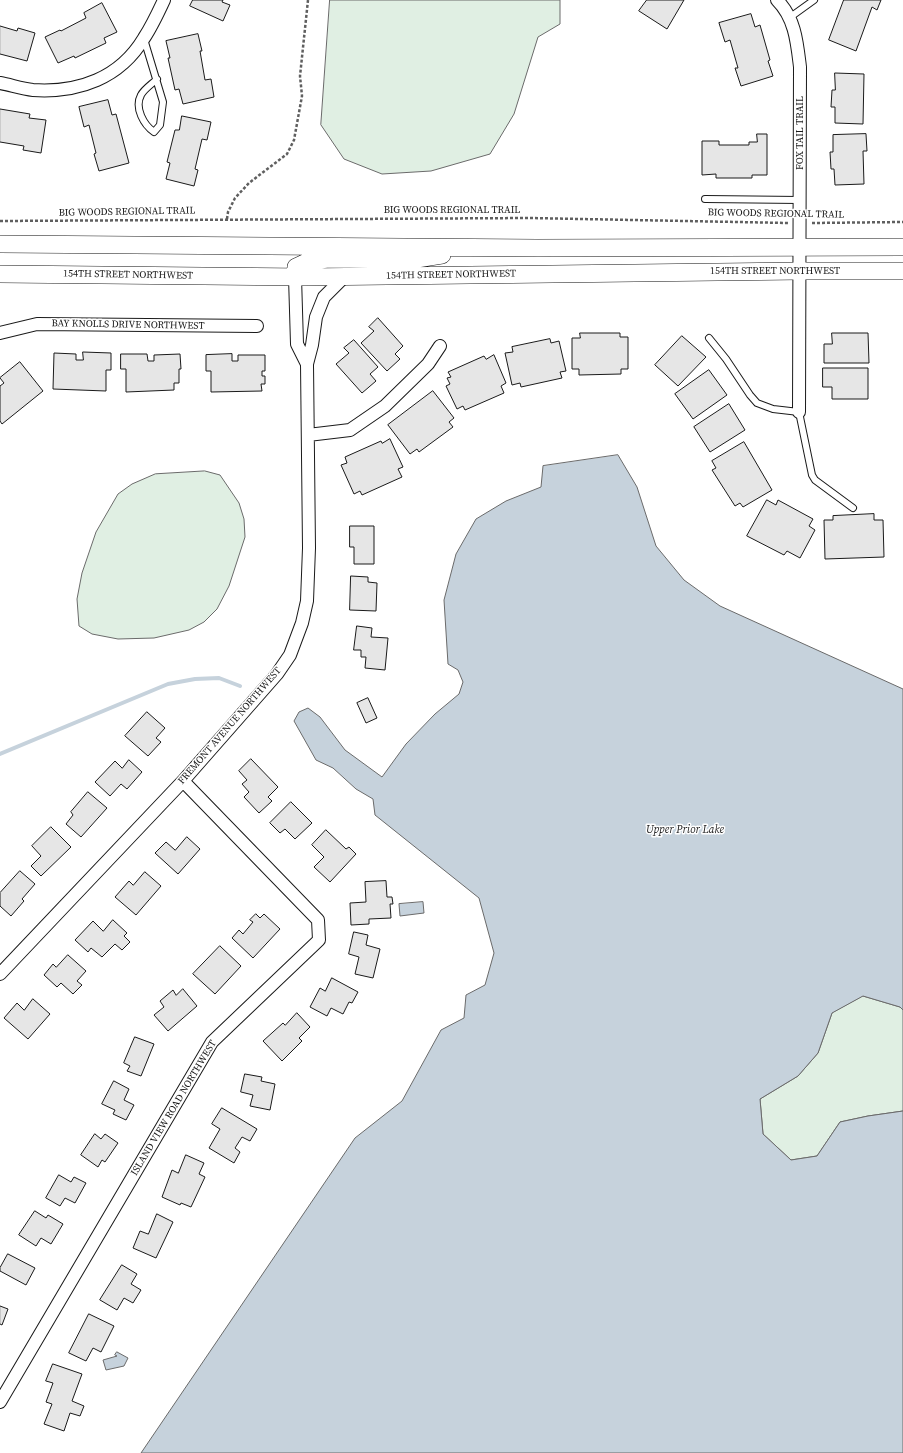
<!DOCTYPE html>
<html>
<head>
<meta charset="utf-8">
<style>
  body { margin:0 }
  canvas { display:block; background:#fff }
</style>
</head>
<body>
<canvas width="903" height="1453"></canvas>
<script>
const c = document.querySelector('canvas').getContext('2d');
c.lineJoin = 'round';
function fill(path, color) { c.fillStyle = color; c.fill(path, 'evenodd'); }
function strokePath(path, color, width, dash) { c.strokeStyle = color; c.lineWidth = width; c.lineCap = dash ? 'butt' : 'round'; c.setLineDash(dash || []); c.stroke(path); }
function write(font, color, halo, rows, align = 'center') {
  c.font = font + ' "Source Serif 4",serif'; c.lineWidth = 3; c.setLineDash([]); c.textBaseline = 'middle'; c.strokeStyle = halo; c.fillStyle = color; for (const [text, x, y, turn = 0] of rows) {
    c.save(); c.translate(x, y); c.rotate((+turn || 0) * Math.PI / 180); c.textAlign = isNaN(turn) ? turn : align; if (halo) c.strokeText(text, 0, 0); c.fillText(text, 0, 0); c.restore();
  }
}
const green = new Path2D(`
  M330,0h230v24l-22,13 -24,77 -24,40 -59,17 -49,3 -38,-15 -23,-34z
  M205,471l15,4 19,28 5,16 1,18 -16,49 -12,23 -13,13 -15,8 -35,8 -36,1 -26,-5 -13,-8 -2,-27 5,-26 14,-41 22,-38 14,-10 23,-10z
  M863,996l37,11 3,3v101l-35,5 -28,6 -23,34 -26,4 -28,-26 -3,-35 38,-23 20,-23 14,-40z`);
const water = new Path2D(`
  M618,455l19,32 19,59 28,34 36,26 183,83v321l-3,-3 -37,-11 -31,17 -14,40 -20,23 -38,23 3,35 28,26 26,-4 23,-34 28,-6 35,-5v342h-762l214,-315 47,-37 39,-71 23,-12 2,-23 19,-10 9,-32 -15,-55 -104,-83 -2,-16 -17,-10 -23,-21 -17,-8 -22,-39 5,-9 9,-4 12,9 25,33 37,27 24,-33 29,-30 24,-20 4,-12 -5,-12 -10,-6 -4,-64 12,-46 20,-35 30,-18 35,-14 2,-21z
  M423,902l1,11 -24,3 -1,-12z
  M117,1352l11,6 -4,8 -18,4 -3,-10 14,-4 -2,-1z`);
const stream = new Path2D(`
  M0,754l168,-70 27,-5 24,-1 21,8`);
const building = new Path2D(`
  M193,0h30l-1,2 8,3 -7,16 -33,-15z
  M647,0h37l-17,29 -28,-18z
  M844,0h37l-4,10 -5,-3 -16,44 -27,-11z
  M102,3l15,29 -13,6 2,5 -31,15 -1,-2 -16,7 -13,-26 15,-7 1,1 25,-13 -2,-5z
  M751,14l4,13 5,-2 10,35 -2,1 5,15 -32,10 -6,-18h3l-8,-28 -5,2 -6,-19z
  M0,26l17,5 1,-3 17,5 -8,28 -27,-7z
  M198,34l4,17h-2l5,29 6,-1 3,18 -31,7 -4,-15 -4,1 -7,-32h2l-4,-17z
  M835,73l29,1 -1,50 -28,-1v-16h-4l1,-17h3z
  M108,100l4,15 4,-1 13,49 -30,8 -5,-17 2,-1 -7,-28 -5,2 -5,-20z
  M0,109l30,5 -1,4 17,2 -5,33 -18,-3 1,-4 -24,-4z
  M182,116l29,6 -4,18 -5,-1 -7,30 3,1 -4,16 -28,-7 4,-16 -3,-1 8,-32h4z
  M757,134h10v41h-15v3h-36v-4l-14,1v-34h17v4h30v-3h8z
  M866,134l1,17h-4l1,33 -29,1 -1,-16h-3l-1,-17h3v-17z
  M378,318l25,28 -8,8 5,5 -13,12 -26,-28 13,-12 -5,-4z
  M580,333h40v4h8v32h-7v5l-42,1v-6h-7v-31h8z
  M832,333h36l1,30h-45v-19h8z
  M682,336l24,21 -28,29 -23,-21z
  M550,339l1,4 8,-2 7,30 -6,1 2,6 -41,9 -1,-4 -8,2 -7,-32 8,-1 -1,-5z
  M354,340l24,27 -8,7 6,7 -14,12 -26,-29 13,-11 -5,-5z
  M83,352l28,1v17h-5v21l-53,-2 1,-36 22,1v6h7z
  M121,354h26l1,7h6v-6l26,-1 1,15h-2v14h-5v7l-48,2v-23h-5z
  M232,354v7h6v-6h27v16h-3v5h3v8h-4l1,7 -51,1v-21h-5v-16z
  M494,355l12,28 -5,3 3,7 -39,17 -2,-4 -6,3 -11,-23 4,-2 -3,-6 4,-1 -3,-5 36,-16 2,3z
  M20,362l23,29 -41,33 -2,-3v-35l4,-3 -4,-5z
  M823,368h45v31h-36v-12h-9z
  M709,370l18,25 -34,24 -18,-25z
  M433,391l21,27 -5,4 4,5 -34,25 -2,-3 -7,5 -22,-29z
  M729,404l16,26 -35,22 -16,-25z
  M390,439l13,28 -5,2 4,8 -40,18 -2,-4 -6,3 -13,-29 6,-2 -2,-6 36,-16 1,2z
  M744,442l28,48 -29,17 -3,-4 -5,3 -23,-36 4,-2 -4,-7z
  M767,500l9,5 2,-5 35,19 -4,7 6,4 -15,28 -13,-7 -3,4 -37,-19z
  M874,514v6h9l1,37 -59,2 -1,-39h9v-4z
  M350,526h24v38h-20v-17h-4z
  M351,576l17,1v5l9,1 -1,28 -26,-1z
  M357,626l15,2 -1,9 17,1 -3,32 -20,-2 1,-11h-5v-7h-7z
  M368,698l9,20 -11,5 -9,-20z
  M147,712l18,16 -9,10 5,4 -13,14 -23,-20z
  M251,759l27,28 -10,10 4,4 -13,12 -15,-16 5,-5 -7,-8 5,-4 -8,-9z
  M129,760l13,12 -15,17 -6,-5 -11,12 -15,-14 20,-21 7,7z
  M88,792l19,16 -26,29 -15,-13 7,-9 -2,-3z
  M291,802l21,21 -17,16 -10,-10 -5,4 -10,-10z
  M51,827l20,20 -30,29 -10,-10 10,-10 -9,-10z
  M326,830l20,19 3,-2 7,7 -26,28 -16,-15 10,-10 -12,-12z
  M187,837l13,12 -22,25 -23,-21 11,-11 9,8z
  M20,871l15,13 -13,15 2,2 -13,15 -11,-10v-13z
  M145,872l16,14 -25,29 -21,-18 14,-16 4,4z
  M386,881l1,16h5l1,7h-3l1,14 -22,1v5l-18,1 -1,-22 16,-1 -1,-20z
  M256,914l4,4 4,-4 16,15 -27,29 -21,-20 7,-8 4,4 10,-12 -3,-2z
  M113,920l14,13 -3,3 6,6 -8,8 -7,-6 -13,13 -11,-9 -3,4 -13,-12 18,-19 10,10z
  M354,932l14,3 -2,10 14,4 -7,29 -18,-4 4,-17 -10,-3z
  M220,946l21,20 -26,28 -22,-20z
  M68,955l18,16 -9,10 5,4 -9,9 -12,-11 -4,4 -13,-12 9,-11 3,3z
  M332,978l26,14 -6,11 -3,-1 -6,12 -12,-6 -4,8 -17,-9 10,-19 5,3z
  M183,989l14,17 -29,25 -14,-16 10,-8 -4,-6 13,-11 3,5z
  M33,999l17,15 -22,25 -24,-21 13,-15 7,7z
  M297,1013l13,14 -11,11 3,3 -20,20 -19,-20 20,-18 2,2z
  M135,1037l19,7 -13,32 -14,-5 3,-5 -6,-3z
  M245,1074l17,3 -1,4 14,3 -5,26 -20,-4 3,-11 -12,-3z
  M114,1081l15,8 -5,11 10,5 -8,15 -13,-6 2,-4 -13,-6z
  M222,1108l35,21 -7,12 -8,-4 -7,11 5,4 -6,11 -25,-15 11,-19 -8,-5z
  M95,1134l6,5 4,-5 13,9 -13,19 -3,-2 -4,7 -17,-12z
  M186,1155l18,8 -5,11 6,3 -14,30 -10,-4 -1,2 -18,-8 10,-27 6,3z
  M59,1175l12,7 3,-5 12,6 -11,20 -10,-5 -5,8 -14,-8z
  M35,1211l11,7 2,-3 15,9 -12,20 -10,-6 -5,8 -17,-11z
  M157,1214l16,8 -17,36 -23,-10 7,-17 8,3z
  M8,1254l27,14 -9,17 -26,-14v-3z
  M122,1265l15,9 -6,10 10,6 -8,13 -9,-5 -7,12 -17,-10z
  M0,1306l8,3 -6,16 -2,-1z
  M89,1314l25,12 -13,26 -8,-4 -7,13 -17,-8z
  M53,1364l29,10 -10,27 12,5 -4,10 -10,-3 -6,18 -20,-7 8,-20 -6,-2 7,-19 -7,-2z`);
const path = new Path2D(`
  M227,219l1,-7 7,-14 14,-15 38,-29 7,-14 8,-44 -2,-20 8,-76
  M0,221l529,-3 260,5
  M812,223l91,-1`);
const lane = new Path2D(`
  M789,18l25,-18
  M144,39l19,63 -3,23 -6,7c-10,-7 -20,-24 -13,-37 3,-6 11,-11 16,-16
  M705,199l95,1
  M709,338l17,21 24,36 7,8 16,6 26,3 13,63 3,5 38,28`);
const street = new Path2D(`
  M777,0c18,18 20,42 23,67l-1,345
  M0,83c11,2 22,6 33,7 46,3 87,-12 111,-52 8,-12 14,-25 20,-38
  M295,277l2,67 10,20
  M0,333l37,-9 220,2
  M308,435l42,-5 35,-24 43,-42 12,-18
  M0,974l183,-193 94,-107 13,-19 12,-32 5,-22 2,-53 -2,-184 5,-19 4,-28 8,-20 21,-21
  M0,1402l212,-360 107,-102 -1,-20 -135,-139`);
const secondary = new Path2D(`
  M0,244l538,4 365,-1
  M0,274l305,3 495,-6h103
  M295,277l1,-10 13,-6 20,-2 81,1 32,-5`);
const streetNames = [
  ["FOX TAIL TRAIL",800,133,-90],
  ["BIG WOODS REGIONAL TRAIL",452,210],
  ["BIG WOODS REGIONAL TRAIL",127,212,-1],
  ["BIG WOODS REGIONAL TRAIL",776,214,1],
  ["154TH STREET NORTHWEST",775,271],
  ["154TH STREET NORTHWEST",128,275,1],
  ["154TH STREET NORTHWEST",451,275,-1],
  ["BAY KNOLLS DRIVE NORTHWEST",128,325,1],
  ["FREMONT AVENUE NORTHWEST",230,726,-49],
  ["ISLAND VIEW ROAD NORTHWEST",174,1108,-59]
];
const waterNames = [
  ["Upper Prior Lake",685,830]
];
fill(green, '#e0efe3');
strokePath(green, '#6a6a6a', 1);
fill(water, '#c6d2dc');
strokePath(water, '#6a6a6a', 1);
strokePath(stream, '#c6d2dc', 4);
fill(building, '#e6e6e6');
strokePath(building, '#1a1a1a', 1);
strokePath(lane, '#1a1a1a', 8);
strokePath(street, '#1a1a1a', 14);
strokePath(secondary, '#1a1a1a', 18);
strokePath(path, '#5f5f5f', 2.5, [3, 2]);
strokePath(lane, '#fff', 6);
strokePath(street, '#fff', 12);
strokePath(secondary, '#fff', 17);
write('10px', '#1a1a1a', '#fff', streetNames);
write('italic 11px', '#1a1a1a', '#fff', waterNames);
</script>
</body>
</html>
